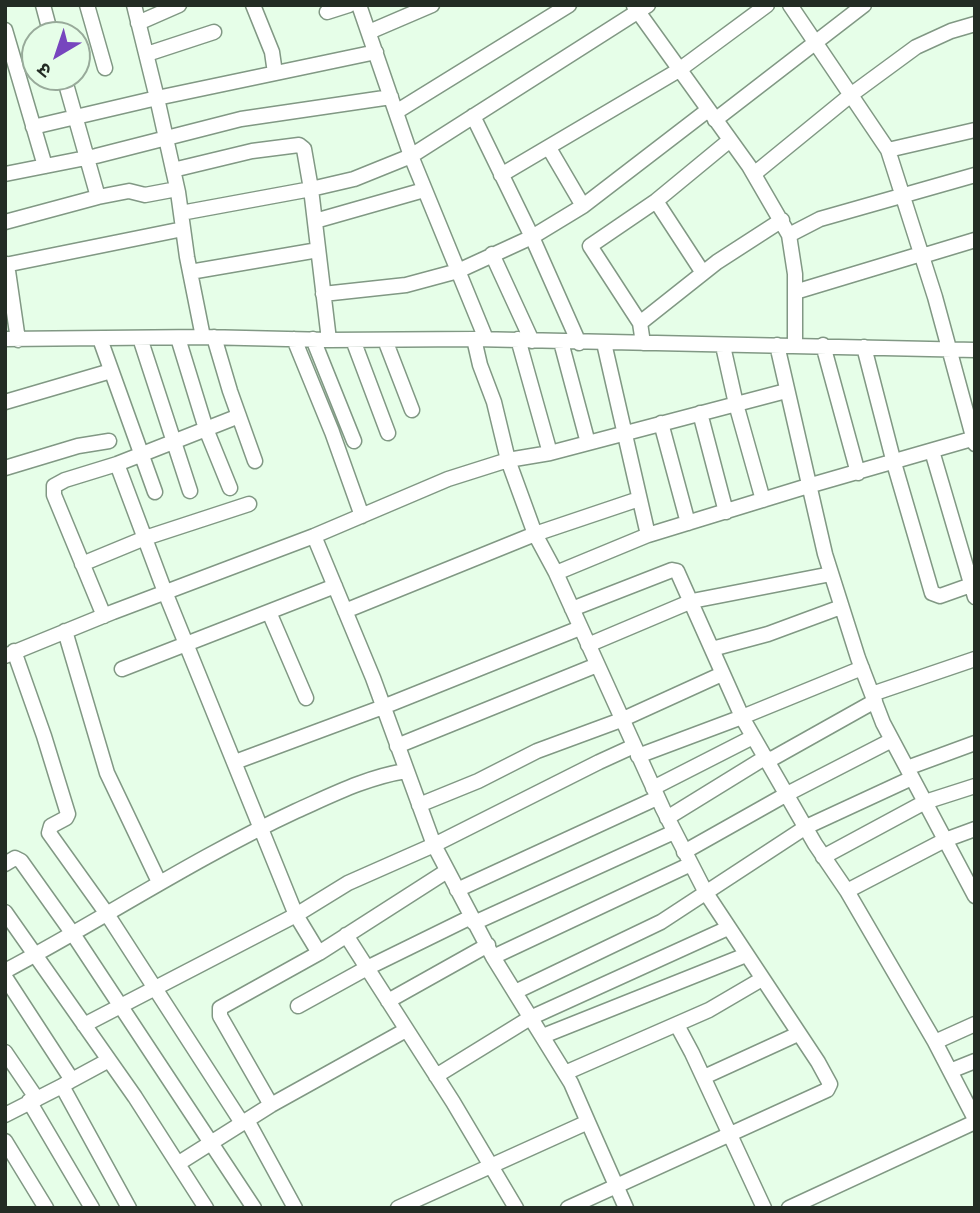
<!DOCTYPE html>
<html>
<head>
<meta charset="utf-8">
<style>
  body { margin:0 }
  #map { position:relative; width:980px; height:1213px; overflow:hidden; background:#e6fee8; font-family:Barlow,"Noto Sans Devanagari",sans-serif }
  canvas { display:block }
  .frame { position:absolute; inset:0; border:7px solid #232c24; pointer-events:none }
  .north { position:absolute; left:21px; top:21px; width:70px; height:70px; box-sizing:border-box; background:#e6fee8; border:2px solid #98aa9a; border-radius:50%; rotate:219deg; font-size:19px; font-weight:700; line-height:28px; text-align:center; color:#232c24 }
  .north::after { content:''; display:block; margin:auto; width:24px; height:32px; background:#7746be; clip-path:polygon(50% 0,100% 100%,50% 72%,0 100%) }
</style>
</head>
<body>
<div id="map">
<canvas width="980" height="1213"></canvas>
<div class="frame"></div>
<div class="north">उ</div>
</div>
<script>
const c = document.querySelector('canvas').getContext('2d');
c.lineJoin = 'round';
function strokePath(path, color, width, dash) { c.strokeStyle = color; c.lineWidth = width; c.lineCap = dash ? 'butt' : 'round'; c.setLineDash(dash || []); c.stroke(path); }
const minor = new Path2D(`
  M43,5l8,30
  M87,5l18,63
  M134,5l23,93 21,94 9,65 16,80
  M253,5l19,47 3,21
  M359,5l52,151 75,183
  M790,5l98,145 47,147 40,147
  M634,6l115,160 40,69 6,39v71
  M327,12l22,-7
  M138,23l41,-18
  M5,30l40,136
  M369,32l63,-27
  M147,54l67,-22
  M64,77l34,120
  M396,112l173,-107
  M473,116l59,121 47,106
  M715,120l149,-115
  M33,127l124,-29 219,-46
  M549,148l34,58
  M888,150l87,-20
  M173,170l79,-19 47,-6 5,4 7,40 43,-10 57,-23 237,-151
  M5,174l91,-18 145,-37 150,-22
  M754,174l98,-80 64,-47 35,-16 24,-7
  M501,175l178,-105 88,-65
  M656,201l47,72
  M181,213l130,-24 18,151
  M315,221l109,-31
  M5,222l93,-25 31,-6 16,4 32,-6
  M789,235l31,-16 155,-44
  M492,254l40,87
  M922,256l53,-16
  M7,264l11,76
  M5,265l178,-36
  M190,272l128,-22
  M795,292l126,-38
  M323,294l83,-9 52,-14 74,-34 51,-31 125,-96
  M640,323l-50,-77 66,-45 74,-61
  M214,337l16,54 25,70
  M140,338l50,153
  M178,338l28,91 24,59
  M5,339l198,-2 126,3 145,-1 501,11
  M100,339l55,153
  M294,339l38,93 30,84
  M313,339l41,102
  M474,339l6,26 14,37 14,58 27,74 21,39 107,236 43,84 112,169 12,22 -3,6 -259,118
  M518,339l32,114
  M353,340l35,93
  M385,340l27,70
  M561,342l27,101
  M604,343l44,192
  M643,343l-3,-20 77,-61 65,-42
  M777,345l48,209 33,104 25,65 92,173
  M823,345l35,128
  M723,346l13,58 27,96
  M864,347l30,116 38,130 8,3 31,-11
  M5,402l106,-31
  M700,413l26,99
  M661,423l27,100
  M932,451l43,146
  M117,464l48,128 131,323 23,38
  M5,468l73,-22 31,-5
  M314,536l59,142 61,167 59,112 78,126 17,39 -190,86
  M82,564l63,-26 104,-34
  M556,573l92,-38 160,-49 167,-48
  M572,609l100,-39 5,1 66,148 72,125 32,47 88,151 40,77
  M345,611l190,-77 104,-35
  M269,612l37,86
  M104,616l-50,-121v-9l11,-6 52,-16 122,-48
  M65,631l42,142 52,109
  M588,645l104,-44 139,-27
  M712,649l56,-15 73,-27
  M14,651l30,85 24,78 -2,4 -15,8 -2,7 58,81 135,209
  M5,656l108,-44 201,-76 134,-57 60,-19 42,-7 236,-62
  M122,669l213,-83
  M872,694l103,-35
  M397,746l200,-81
  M638,756l104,-39 120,-49
  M768,761l107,-60
  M235,762l148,-55 197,-79
  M907,768l68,-25
  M653,788l100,-51
  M419,805l59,-24 59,-30 84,-31 101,-46
  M667,818l99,-61
  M684,852l103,-58 105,-54
  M823,857l102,-55 50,-16
  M5,864l10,-6 6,3 52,73 181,274
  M457,890l200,-92
  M847,891l98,-51 30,-11
  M5,912l130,185 71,111
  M474,923l200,-91
  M346,935l107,167 63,106
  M493,957l198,-93
  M5,971c98,-52 190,-113 291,-160 36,-16 71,-34 110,-40
  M5,977l67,103 -10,6 67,122
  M515,992l146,-70 145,-95 106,-49
  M388,1001l100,-56
  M298,1006l69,-38 104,-51
  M84,1025l212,-110 52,-32 86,-38 165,-83 35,-16
  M677,1025l15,28 72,155
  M543,1036l203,-81
  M935,1042l40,-18
  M5,1052l32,47
  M950,1071l25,-10
  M565,1073l144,-63 53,-31
  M436,1076l94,-58 198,-90
  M704,1077l94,-43
  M72,1080l37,-20
  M29,1101l63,107
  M271,1105l-51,-89v-8l99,-55 128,-82
  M5,1115l57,-29
  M247,1120l48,88
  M588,1122l38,86
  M5,1141l41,67
  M179,1163l92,-58 135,-75
  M789,1208l186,-86`);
strokePath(minor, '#819884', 17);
strokePath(minor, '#fff', 14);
</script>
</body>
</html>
